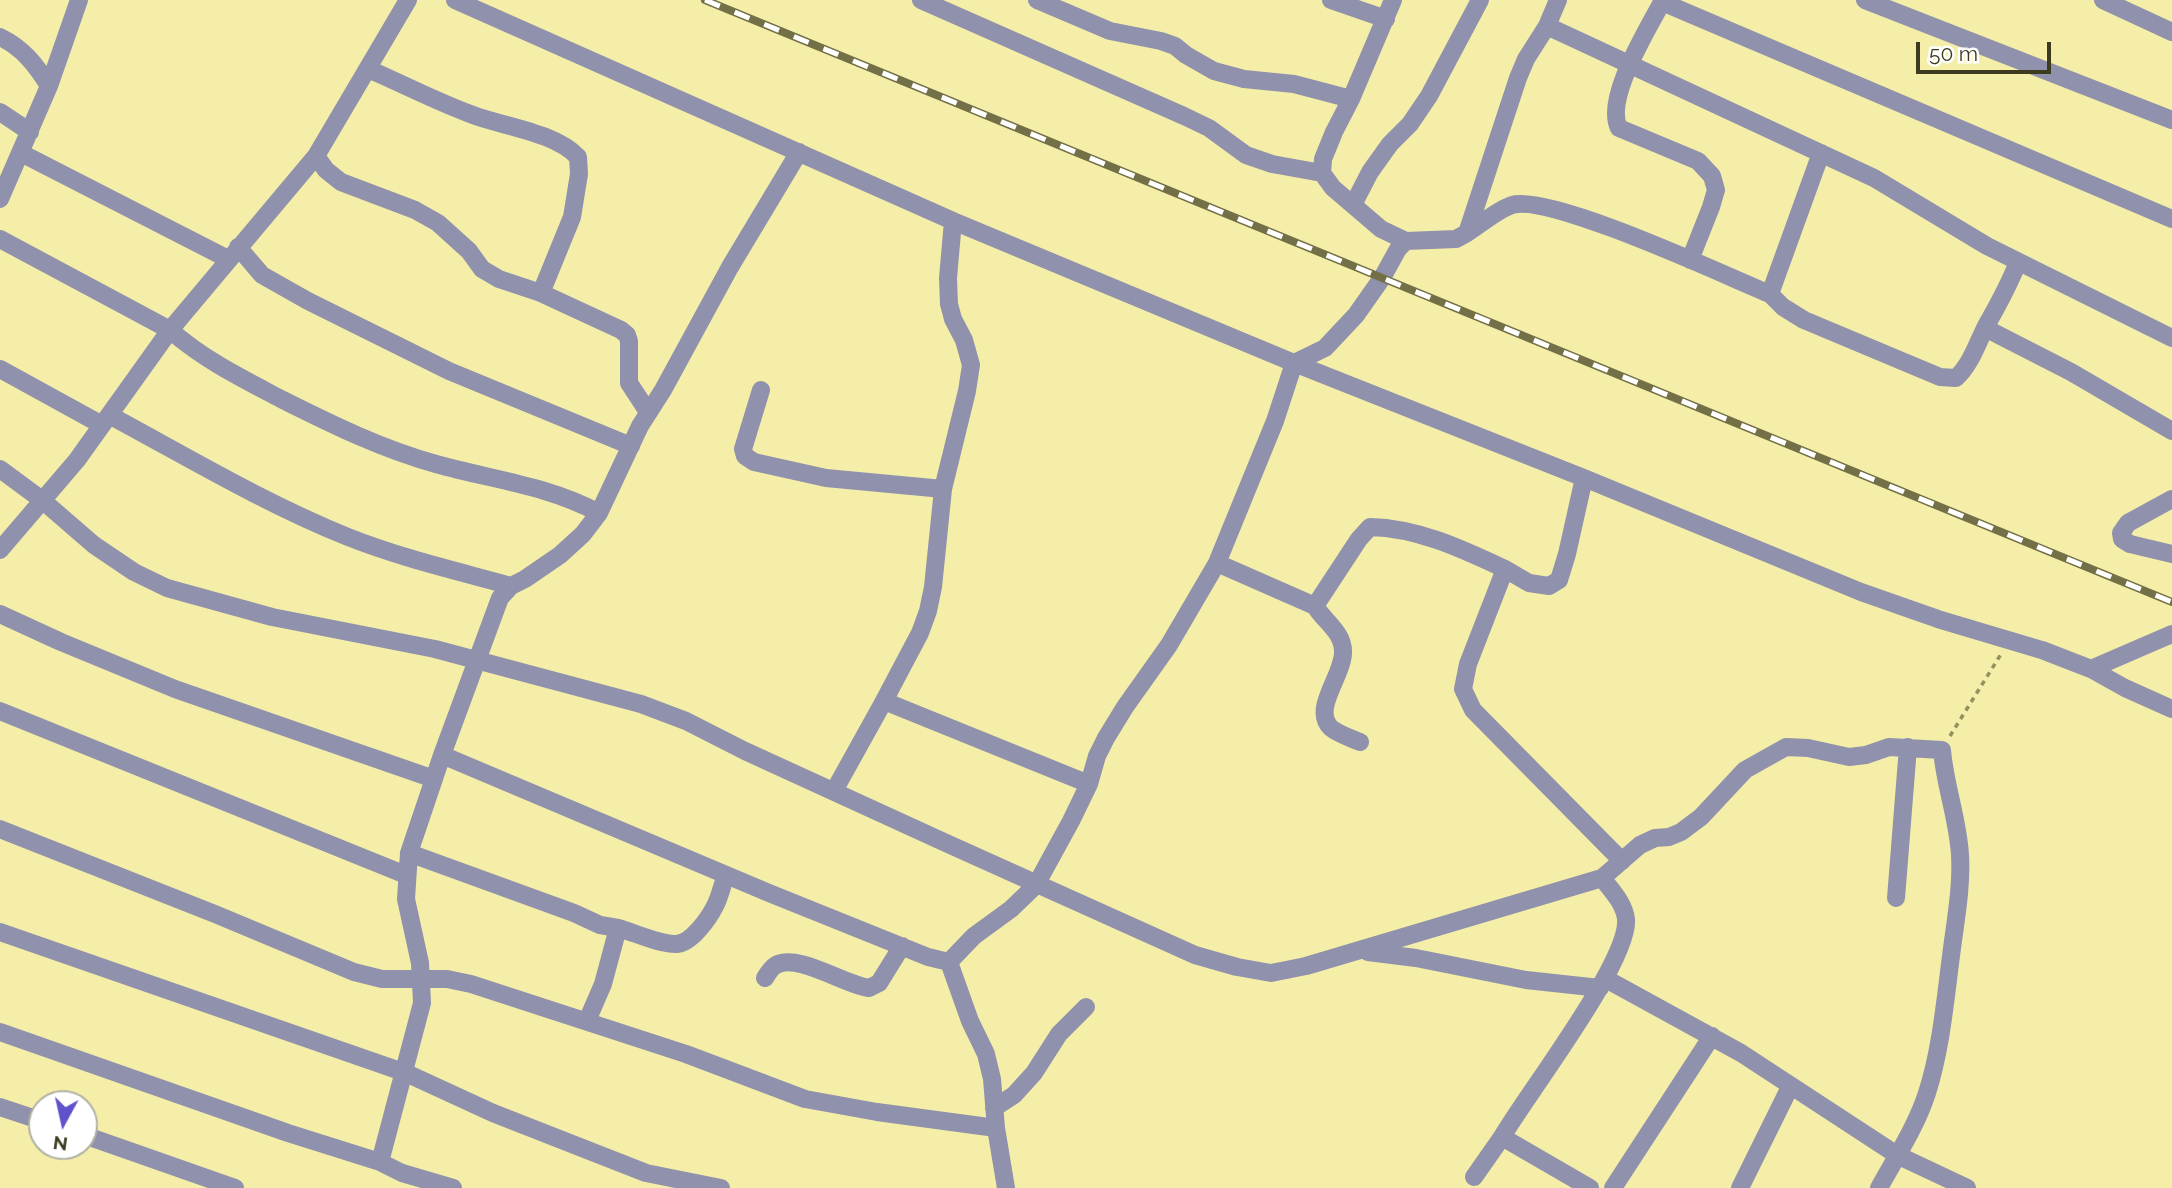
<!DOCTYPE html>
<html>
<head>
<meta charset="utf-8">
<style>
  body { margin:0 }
  #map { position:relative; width:2172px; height:1188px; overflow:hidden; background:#f5eea8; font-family:Raleway,sans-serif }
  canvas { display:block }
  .north { position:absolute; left:28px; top:1090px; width:70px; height:70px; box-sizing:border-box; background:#fff; border:2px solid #b1b1a5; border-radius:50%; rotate:188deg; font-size:19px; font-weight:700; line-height:28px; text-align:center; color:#3d3b1e }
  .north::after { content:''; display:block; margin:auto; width:24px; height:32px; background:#6052ca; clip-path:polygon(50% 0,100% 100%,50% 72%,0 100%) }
  .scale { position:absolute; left:1916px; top:42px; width:135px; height:32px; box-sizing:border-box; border:4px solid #3d3b1e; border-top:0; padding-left:9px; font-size:21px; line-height:24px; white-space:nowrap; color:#3d3b1e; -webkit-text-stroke:5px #fff; paint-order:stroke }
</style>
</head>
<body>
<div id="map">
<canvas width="2172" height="1188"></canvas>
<div class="north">N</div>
<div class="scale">50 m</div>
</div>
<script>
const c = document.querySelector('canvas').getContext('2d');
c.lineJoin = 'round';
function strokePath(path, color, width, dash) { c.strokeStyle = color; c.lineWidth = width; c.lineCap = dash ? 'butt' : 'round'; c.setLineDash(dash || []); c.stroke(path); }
const path = new Path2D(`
  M1950,736l51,-82`);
const minor = new Path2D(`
  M455,0l498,221 341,142 290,115 277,114 77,27 104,31 49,19 34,19 47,21
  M921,0l263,116 25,12 37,27 26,9 50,9
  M1037,0l73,31 51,10 14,5 11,9 28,16 30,8 50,5 57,15
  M1331,0l55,19
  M1393,0l-42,99 -17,33 -11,27 -1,14 11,15 48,41 25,12
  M1865,0l307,120
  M2103,0l69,32
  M1547,26l11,-26
  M0,37c23,11 36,28 49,49l-49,113
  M368,69c35,15 69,33 105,46 32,12 81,17 105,42l1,17 -7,43 -31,76
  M49,86l30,-86
  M0,112l30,20
  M21,153l207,106
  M316,156l10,14 15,12 74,28 23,13 31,28 13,18 17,10 42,14 80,37 6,5 2,6v42l19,29
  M1353,205l17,-33 20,-28 20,-20 19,-28 51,-96
  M1467,233c13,-8 30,-23 45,-28 37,-12 214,71 258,89l51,-141
  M0,239l170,91c34,30 73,49 113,70 50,25 99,49 153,64 57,16 110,21 163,49
  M238,247l24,28 46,26 141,70 182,75
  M1690,260l21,-53 5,-17 -4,-14 -14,-15 -79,-33c-15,-29 29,-99 43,-126l510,217
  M1770,294l13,13 21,13 136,57 16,1c15,-14 21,-34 30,-52 12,-21 23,-41 32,-64
  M1985,328l86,44 101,59
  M0,369l102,56
  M761,390l-18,59 2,7 9,6 72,16 117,11
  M111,416c78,42 155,88 237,121 53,21 109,34 163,49
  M0,469l42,31 52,45 40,27 33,16 105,29 163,32 206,55 45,17 59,30 201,92 249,112 42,12 34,6 35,-7 296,-88c10,13 22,25 24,41 4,42 -99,175 -124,218l88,51
  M1584,478l-17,76 -8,26 -10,6 -20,-3 -24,-14 -37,95 -5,25 10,21 149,151
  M2172,499l-44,24 -7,10 1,6 8,5 42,10
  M0,550l77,-90 93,-130 146,-174 92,-156
  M1505,569c-43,-20 -87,-41 -135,-42l-11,12 -44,67 -98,-43 58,-142 19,-58 31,-15 31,-33 26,-37 16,-29 8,-8 50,-2 11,-6 51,-155 8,-19 21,-33 327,152 113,68 185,92
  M1315,606c9,15 28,26 28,45 1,24 -32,58 -12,77 7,6 20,10 29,14
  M0,614l61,28 114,47 259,90
  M2091,669l81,-35
  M884,701l36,-68 8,-22 5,-24 10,-98 24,-98 4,-26 -7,-25 -11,-21 -4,-15 -1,-26 5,-57
  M0,711l406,164
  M442,755l327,138 159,64 21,5 25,-26 37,-27 25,-24 35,-64 18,-37 8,-28 9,-18 19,-31 44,-62 48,-82
  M834,791l50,-90 205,83
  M0,829l215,85 139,58 28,7h65l24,5 215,70 119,45 72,13 119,16
  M409,853l165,60 26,12 18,3 -15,56 -16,37
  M1602,878l38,-33 15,-7 14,-1 12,-5 20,-15 44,-47 41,-23 22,1 41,9 17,-2 23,-8 53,3c3,36 16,69 18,105 2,33 -5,68 -9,101 -6,46 -10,93 -24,137 -11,34 -31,64 -48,95
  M1896,898l12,-151
  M618,928c18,5 40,16 58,16 15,0 33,-26 39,-38 5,-9 7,-21 11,-31
  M0,932l406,141 87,40 153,60 75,15
  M1368,952l48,6 110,22 74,8
  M949,962l21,59 16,33 6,25 4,49 10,60
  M765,978c3,-5 6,-10 11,-13 22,-12 69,20 93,23l10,-5 23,-37
  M1606,979l135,74 156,102 70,33
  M0,1032l288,101 92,29 22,11 51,15
  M0,1107l42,14
  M994,1108l20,-13 20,-22 25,-39 27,-27
  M84,1135l151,53
  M380,1162l42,-159 -2,-40 -14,-64 3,-46 33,-98 58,-157 11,-12 14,-7 35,-24 23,-21 16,-21 41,-87 23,-36 67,-123 69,-115
  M1474,1177l28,-40
  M1613,1188l99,-152
  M1740,1188l50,-101`);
const rail = new Path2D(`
  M705,0l1467,602`);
strokePath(path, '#94905f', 3.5, [5, 5]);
strokePath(minor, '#9091ac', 18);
strokePath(rail, '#737047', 8);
strokePath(rail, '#fff', 5, [16]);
</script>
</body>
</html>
